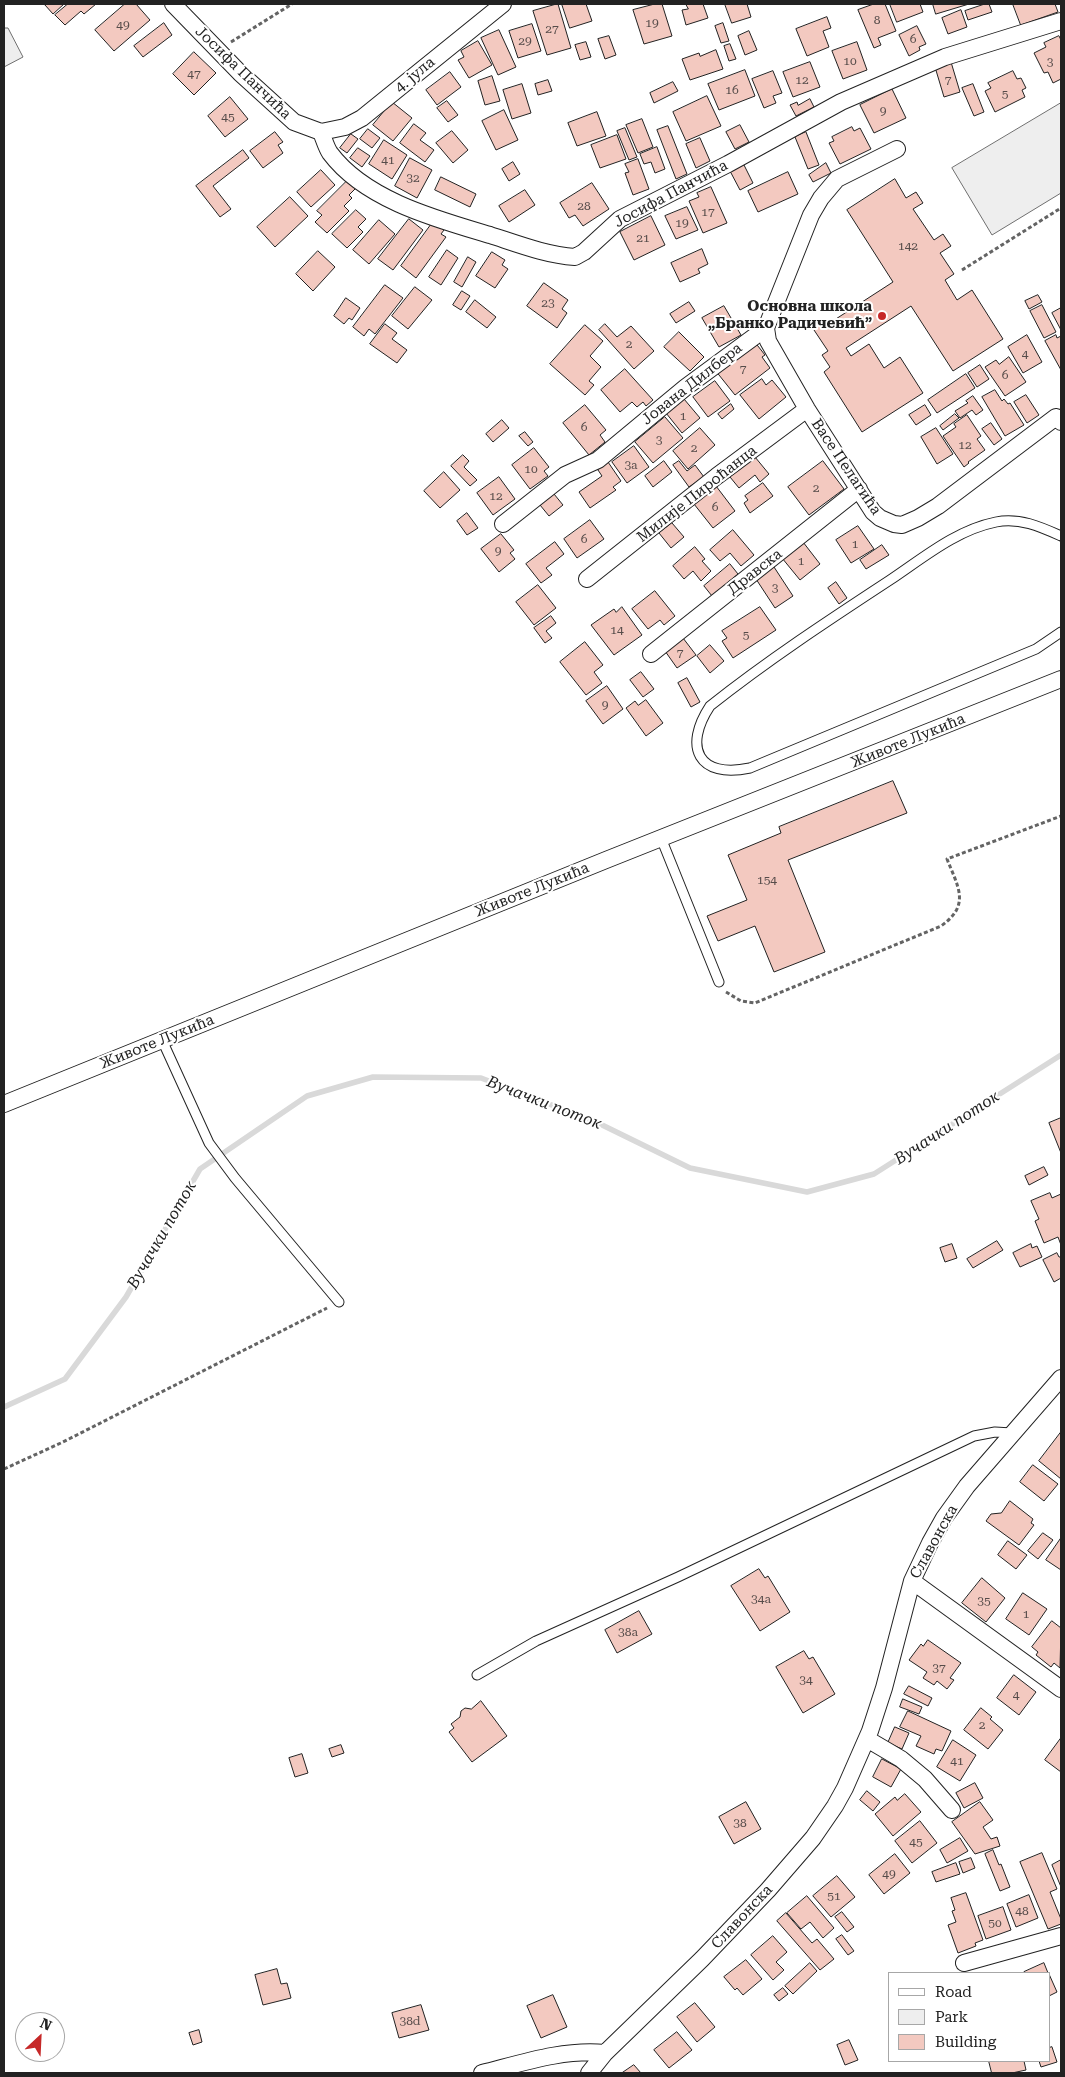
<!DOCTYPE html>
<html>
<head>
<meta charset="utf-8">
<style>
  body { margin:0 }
  #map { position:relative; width:1065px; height:2077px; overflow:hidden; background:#fff; font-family:"Roboto Serif",serif }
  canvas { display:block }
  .frame { position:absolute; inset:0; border:5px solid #222; pointer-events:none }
  .legend { position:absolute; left:888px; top:1972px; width:162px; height:90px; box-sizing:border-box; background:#fff; border:1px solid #a7a7a7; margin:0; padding:6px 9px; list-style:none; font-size:15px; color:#222 }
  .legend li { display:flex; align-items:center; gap:10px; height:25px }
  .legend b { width:25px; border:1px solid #a7a7a7 }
  .north { position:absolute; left:15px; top:2012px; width:50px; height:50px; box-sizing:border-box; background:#fff; border:1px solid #a7a7a7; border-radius:50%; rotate:25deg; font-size:14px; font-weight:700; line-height:20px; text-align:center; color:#222 }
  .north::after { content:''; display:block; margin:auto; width:18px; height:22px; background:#c62828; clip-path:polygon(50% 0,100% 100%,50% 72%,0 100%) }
</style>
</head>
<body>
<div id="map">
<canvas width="1065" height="2077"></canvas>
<div class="frame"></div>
<ul class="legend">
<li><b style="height:6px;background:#fff"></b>Road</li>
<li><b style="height:14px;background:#eee"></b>Park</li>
<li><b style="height:14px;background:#f3c9c0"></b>Building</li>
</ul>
<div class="north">N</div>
</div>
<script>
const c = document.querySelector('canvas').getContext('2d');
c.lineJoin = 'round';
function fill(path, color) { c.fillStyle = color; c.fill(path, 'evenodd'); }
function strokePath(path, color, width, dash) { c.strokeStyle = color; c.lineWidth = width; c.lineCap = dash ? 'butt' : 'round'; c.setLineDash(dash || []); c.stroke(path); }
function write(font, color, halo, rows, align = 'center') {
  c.font = font + ' "Roboto Serif",serif'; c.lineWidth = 4; c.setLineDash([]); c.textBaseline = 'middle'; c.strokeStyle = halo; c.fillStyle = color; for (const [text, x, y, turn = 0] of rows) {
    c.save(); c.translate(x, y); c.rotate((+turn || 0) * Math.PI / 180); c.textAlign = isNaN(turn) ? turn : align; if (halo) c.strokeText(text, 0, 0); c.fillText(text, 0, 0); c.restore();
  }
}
const green = new Path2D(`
  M4,28h4l15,29 -19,10z
  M1061,103v90l-69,42 -40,-67z`);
const stream = new Path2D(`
  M4,1407l61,-28 61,-82 74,-128 107,-73 66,-19 108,1 115,44 94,46 117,24 67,-18 187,-119`);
const building = new Path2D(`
  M46,4h18l-11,10 -8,-9z
  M68,4h28l-12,10 -3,-3 -16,14 -10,-10z
  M125,4h11l14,16 -36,31 -19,-21z
  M558,4l13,44 -24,7 -14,-44z
  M562,4h24l6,17 -22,7z
  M655,4h7l10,32 -28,8 -11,-34z
  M686,4h17l5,14 -22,7 -4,-15 6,-1z
  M725,4h22l4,13 -19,6z
  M874,4h11l11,27 -18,7 3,7 -7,3 -16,-38z
  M890,4h30l3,8 -26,10z
  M933,4h36l-33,10z
  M985,4h4l3,8 -24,8 -3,-9z
  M1013,4h42l3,8 -37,13z
  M961,10l6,17 -19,7 -6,-16z
  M827,17l4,11 -8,3 6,16 -22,9 -11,-27z
  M164,23l8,12 -29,22 -9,-11z
  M723,23l6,18 -8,2 -6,-17z
  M532,24l9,27 -23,7 -9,-27z
  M917,26l9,18 -7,3 1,3 -11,6 -10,-21z
  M499,30l17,37 -18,8 -17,-37z
  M749,31l8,19 -12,5 -7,-19z
  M609,36l7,19 -11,4 -7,-20z
  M1059,36l2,4v39l-8,4 -5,-11 -4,1 -10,-20 12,-6 -2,-4z
  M478,41l14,24 -23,13 -11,-18 6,-3 -3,-6z
  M586,42l5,15 -11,3 -5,-15z
  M857,42l10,28 -24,9 -11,-28z
  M730,44l6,15 -7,2 -5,-15z
  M716,50l7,19 -33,11 -8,-21 17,-6 1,3z
  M194,52l22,21 -22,22 -21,-21z
  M810,62l10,25 -27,10 -10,-25z
  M951,62l9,30 -16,5 -9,-30z
  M745,70l10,26 -36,14 -11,-26z
  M773,71l9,22 -9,3 3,7 -12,5 -12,-29z
  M1013,71l4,8 4,-1 5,10 -4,2 3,7 -30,15 -10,-21 6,-3 -3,-5z
  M450,72l11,15 -24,18 -11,-15z
  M492,76l8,25 -15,4 -7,-24z
  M548,80l4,11 -14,4 -3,-11z
  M673,82l5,9 -24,12 -4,-10z
  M522,84l9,29 -19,6 -9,-29z
  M973,84l11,28 -10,4 -12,-28z
  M892,89l14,29 -32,15 -14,-28z
  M707,96l14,30 -35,15 -13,-29z
  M230,97l18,22 -23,18 -17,-21z
  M810,99l4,8 -18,9 -6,-11 7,-3 1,3z
  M447,101l11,14 -10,7 -11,-14z
  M392,102l20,16 -19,23 -20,-16z
  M504,110l14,30 -22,10 -14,-29z
  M597,112l9,24 -29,10 -9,-23z
  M642,119l11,28 -15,6 -12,-28z
  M414,124l12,9 -6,7 14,10 -9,12 -25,-19z
  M740,125l9,17 -14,7 -9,-17z
  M668,126l19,48 -11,5 -19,-49z
  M852,127l2,4 6,-3 11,21 -31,15 -11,-21 5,-2 -2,-4z
  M625,128l12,29 -8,3 -12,-29z
  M368,129l12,9 -8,10 -12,-9z
  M452,131l16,19 -15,13 -17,-20z
  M275,132l8,10 -5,3 5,8 -20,15 -13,-17z
  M806,132l13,33 -11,4 -13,-32z
  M351,134l7,5 -11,14 -7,-5z
  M617,135l9,24 -26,9 -9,-23z
  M700,138l10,23 -14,7 -10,-24z
  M384,140l23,15 -15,24 -23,-15z
  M657,147l8,22 -10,4 -4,-11 -7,2 -4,-10z
  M358,148l12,8 -8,11 -12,-9z
  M243,150l6,8 -36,28 18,23 -11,8 -24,-31z
  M410,158l22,12 -15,28 -22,-12z
  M638,159l11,30 -16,6 -8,-22 4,-1 -4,-8z
  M513,162l7,12 -11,7 -7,-12z
  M826,163l5,10 -18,9 -4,-7z
  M744,165l9,18 -13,7 -10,-19z
  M321,170l14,15 -24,22 -14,-15z
  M788,172l10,22 -40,18 -10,-21z
  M441,177l35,17 -6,13 -35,-17z
  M349,179l8,8 -8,8 3,3 -8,8 5,5 -22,22 -12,-11 7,-7 -5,-4z
  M895,179l11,19 10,-6 7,11 -10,6 21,31 9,-6 8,12 -11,7 14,21 -9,6 12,20 15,-10 31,49 -50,32 -42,-65 -65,42 5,8 18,-12 15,24 16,-11 23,36 -61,39 -38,-60 6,-5 -8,-12 6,-4 -16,-24 9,-7 4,6 68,-44 -46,-72z
  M592,183l17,26 -26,17 -8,-11 -6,3 -9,-15z
  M711,187l16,36 -24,10 -14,-32 10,-4 -2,-4z
  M525,190l10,15 -26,17 -10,-16z
  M290,197l18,19 -33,31 -18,-20z
  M687,207l11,23 -22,9 -11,-23z
  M356,210l10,9 -8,8 5,5 -16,16 -15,-14z
  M651,216l14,29 -31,15 -14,-28z
  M409,219l14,11 -30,40 -15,-11z
  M379,220l16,14 -26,30 -16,-14z
  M433,222l11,8 -3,4 5,3 -30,41 -15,-12z
  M702,249l6,15 -10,5 2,4 -20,9 -9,-19z
  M447,250l11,8 -17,27 -12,-8z
  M318,251l17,16 -22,24 -17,-17z
  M492,252l13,8 -3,5 6,4 -13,19 -19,-12z
  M468,257l8,5 -14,25 -8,-5z
  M544,283l24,17 -6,9 5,4 -10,15 -30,-22z
  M385,285l18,13 -28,36 -6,-5 -5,7 -11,-9z
  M415,287l17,13 -24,29 -16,-13z
  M462,291l8,5 -9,14 -8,-5z
  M1038,295l4,7 -13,7 -4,-8z
  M346,298l14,10 -8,12 -3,-2 -5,6 -10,-8z
  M475,300l21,17 -9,11 -21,-16z
  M689,302l6,9 -19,12 -6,-9z
  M1042,305l14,27 -12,6 -14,-27z
  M724,306l17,29 -22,12 -17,-29z
  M1061,308v22l-9,-17z
  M385,324l12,9 -5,6 15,11 -10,13 -27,-19z
  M605,324l12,13 14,-11 23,25 -20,18 -35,-39z
  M585,325l18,16 -13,15 11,11 -12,14 5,4 -9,10 -35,-31z
  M679,332l25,25 -14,14 -26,-24z
  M1027,335l15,27 -19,11 -15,-26z
  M1056,335l1,3 4,-2v34l-16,-29z
  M754,341l11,14 -3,2 8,11 -35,27 -20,-25z
  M1009,357l17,25 -21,14 -20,-29 11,-7 3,4z
  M980,365l9,14 -12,8 -9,-14z
  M625,369l28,31 -7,6 -3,-4 -6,5 -5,-5 -12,10 -19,-22z
  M966,374l9,14 -38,25 -9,-13z
  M762,379l4,6 6,-5 14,17 -27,22 -19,-24z
  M715,381l15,20 -22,16 -15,-20z
  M995,390l7,11 2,-2 4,5 2,-1 14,22 -19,11 -23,-39z
  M1026,395l13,20 -12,8 -13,-21z
  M973,396l10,14 -7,5 -4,-5 -12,8 -5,-7 13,-8 -2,-2z
  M684,399l16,19 -18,15 -16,-20z
  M731,404l3,5 -12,10 -4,-5z
  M585,405l21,25 -6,5 5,7 -16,13 -26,-32z
  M925,405l6,10 -15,10 -7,-10z
  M955,414l4,4 -16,12 -3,-4z
  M967,415l14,21 -4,3 8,11 -17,12 1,1 -5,4 -21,-31 13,-9 -2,-3z
  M665,417l18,21 -30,25 -18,-21z
  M502,420l7,8 -16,14 -7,-8z
  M991,423l11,16 -8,6 -12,-16z
  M700,428l15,17 -27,24 -15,-18z
  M936,428l17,26 -16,10 -16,-27z
  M525,432l8,10 -5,4 -9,-10z
  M634,446l15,21 -22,16 -15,-21z
  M534,448l15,19 -5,4 4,5 -18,13 -18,-24z
  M463,455l6,6 -5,6 13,13 -7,6 -19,-20z
  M755,457l14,17 -9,8 -5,-7 -16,13 -9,-11z
  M664,461l8,11 -19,15 -8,-11z
  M679,461l8,10 8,-6 9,12 -15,10 -16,-22z
  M823,461l21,28 -35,26 -21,-28z
  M608,462l13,19 -8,6 3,3 -26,18 -11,-16 23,-16 -4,-6z
  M444,472l16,18 -20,18 -16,-17z
  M499,477l16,22 -22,16 -16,-22z
  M763,483l10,13 -23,17 -6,-10 4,-3 -3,-4z
  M716,486l19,25 -22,17 -19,-24z
  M554,494l9,11 -14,11 -9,-11z
  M467,513l11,15 -11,7 -10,-14z
  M590,520l14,19 -27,19 -13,-19z
  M672,523l12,14 -13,11 -12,-15z
  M858,526l16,23 -23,14 -15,-23z
  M733,530l21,25 -13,11 -11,-13 -10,8 -10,-11z
  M501,534l13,16 -4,3 5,6 -16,13 -18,-23z
  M555,542l9,12 -18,14 6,7 -11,8 -15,-19z
  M803,542l17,22 -20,16 -18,-22z
  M882,545l7,10 -23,14 -6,-9z
  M695,547l10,12 -3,2 9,10 -10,10 -8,-10 -9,8 -11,-13z
  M730,564l8,10 -26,22 -8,-10z
  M774,567l19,29 -18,12 -19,-29z
  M836,582l11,16 -8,6 -11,-16z
  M538,585l18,23 -22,17 -18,-23z
  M655,591l20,25 -11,9 -4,-5 -12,9 -16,-20z
  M622,607l20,28 -28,20 -23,-30 23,-16 2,3z
  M760,607l16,23 -43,28 -11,-17 5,-3 -5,-7z
  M551,616l5,7 -10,8 6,7 -7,5 -11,-15z
  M683,638l13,17 -19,13 -12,-17z
  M585,642l18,23 -9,7 8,11 -16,12 -26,-33z
  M710,645l14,16 -14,12 -13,-17z
  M641,672l13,17 -11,8 -13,-17z
  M687,678l13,24 -9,5 -13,-24z
  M607,686l16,23 -20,15 -17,-23z
  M646,700l17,23 -17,13 -20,-28 9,-7 3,4z
  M893,781l14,32 -119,47 37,92 -51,20 -19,-46 -37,15 -11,-25 40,-16 -19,-45 53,-22 -2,-6z
  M1061,1118v35l-12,-30z
  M1044,1167l4,8 -19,10 -4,-9z
  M1050,1193l2,5 9,-4v51l-3,-8 -14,6 -9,-22 4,-2 -8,-18z
  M997,1241l6,9 -30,18 -6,-9z
  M952,1244l5,14 -12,4 -5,-14z
  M1031,1244l1,4 5,-2 5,11 -22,10 -7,-14z
  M1057,1253l2,4h2v21l-7,4 -11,-22z
  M1061,1432v47l-22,-18z
  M1033,1465l25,19 -14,17 -24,-19z
  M1010,1501l23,18 -2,4 3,2 -15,20 -33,-24 5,-7 10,-1z
  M1043,1533l10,7 -15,19 -10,-8z
  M1061,1538v32l-15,-10z
  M1008,1541l19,14 -11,14 -18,-14z
  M759,1569l6,9 3,-2 22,36 -30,19 -29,-45z
  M982,1578l23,20 -19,24 -24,-19z
  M1023,1593l24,16 -18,26 -23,-16z
  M639,1611l13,23 -35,19 -12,-23z
  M1052,1621l9,7 -1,40 -6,-5 -3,4 -15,-12 2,-3 -6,-5z
  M928,1640l33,23 -11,15 4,2 -7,9 -10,-8 -3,4 -11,-7 4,-6 -18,-12 12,-16 2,2z
  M804,1651l5,8 4,-2 22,37 -32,19 -27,-46z
  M1014,1675l22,17 -17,23 -22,-17z
  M909,1686l23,12 -4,8 -24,-12z
  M903,1699l19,8 -3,7 -19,-7z
  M481,1701l26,35 -35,26 -23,-30 5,-4 -3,-4 9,-7 1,-6 4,-3 6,1z
  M981,1708l11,9 -2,2 13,11 -15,19 -24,-19z
  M908,1711l43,20 -9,20 -6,-2 -2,5 -18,-8 5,-10 -21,-9z
  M895,1727l14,6 -7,16 -14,-6z
  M1061,1738v34l-16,-12z
  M953,1740l23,15 -16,26 -23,-14z
  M341,1745l3,8 -12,4 -3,-8z
  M302,1754l6,19 -13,4 -6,-19z
  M882,1759l19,10 -10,18 -18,-10z
  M975,1783l8,15 -19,10 -8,-15z
  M867,1791l13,11 -7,9 -13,-11z
  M905,1794l16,18 -28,24 -18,-22 20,-17 2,3z
  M746,1802l15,27 -27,15 -15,-27z
  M980,1802l13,18 -10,7 8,12 6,-2 3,9 -25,8 -23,-32z
  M920,1821l17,22 -25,20 -17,-22z
  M960,1838l8,13 -21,12 -7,-13z
  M993,1850l6,15 2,-1 9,23 -10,4 -15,-37z
  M1042,1853l15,36 -7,3 11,27v5l-13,5 -28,-67z
  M895,1854l15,19 -26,21 -15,-19z
  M971,1858l4,10 -12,5 -4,-11z
  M1061,1860v27l-9,-22z
  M956,1863l4,11 -24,8 -4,-10z
  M837,1876l18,21 -24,20 -18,-21z
  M966,1893l17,47 -8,3 1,3 -18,7 -10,-28 8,-3 -4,-11 3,-1 -4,-12z
  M1029,1895l9,23 -22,9 -9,-23z
  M807,1896l27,32 -11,10 -13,-16 -9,7 -14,-16z
  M1003,1907l8,23 -25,9 -8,-23z
  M842,1912l12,15 -7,5 -12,-15z
  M786,1913l26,30 5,-4 17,20 -14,11 -43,-49z
  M842,1935l12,16 -6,4 -12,-16z
  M773,1936l14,16 -11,10 8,8 -11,10 -22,-25z
  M746,1960l16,19 -19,16 -6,-7 -2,2 -11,-13z
  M810,1963l7,8 -24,23 -8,-8z
  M1044,1963l4,10h-24v-1z
  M277,1969l4,15 6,-1 4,15 -28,7 -8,-30z
  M1049,1974l8,18 -8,4z
  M783,1988l5,6 -9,7 -5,-6z
  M553,1995l14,32 -26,11 -14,-32z
  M695,2003l20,24 -18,15 -20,-25z
  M421,2005l8,25 -30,8 -7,-25z
  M199,2030l3,12 -9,3 -4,-12z
  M677,2032l15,18 -23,18 -15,-18z
  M849,2040l9,20 -13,5 -8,-20z
  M1052,2047l5,15 -16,5 -2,-6h10v-13z
  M989,2061h35l2,9 -14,3h-20z
  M634,2065l7,8h-19z`);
const path = new Path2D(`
  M231,42l61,-38
  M962,270l99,-62
  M726,992l15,9 14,2 186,-77c30,-21 17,-39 6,-67l114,-43
  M4,1469l59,-27 264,-134`);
const service = new Path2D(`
  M1061,536c-20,-9 -42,-19 -65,-14 -40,8 -73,36 -106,58 -61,40 -122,80 -180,126 -27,41 -12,73 40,62l286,-119 25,-17
  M661,838l58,144
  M162,1040l47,103 26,35 104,124
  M477,1675l59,-34 142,-64 296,-141 21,-4 17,1`);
const minor = new Path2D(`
  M173,4l67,69 54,49 27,10 24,-5 17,-9 141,-114
  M321,132c3,7 5,15 9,21 35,47 106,66 160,82 28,9 56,20 85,22l9,-5 36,-33 108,-55 113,-62 104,-45 116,-36
  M766,328l2,13 39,68 66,103 7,6 14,6 8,1 16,-7 20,-12 118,-89 5,5
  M503,524l62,-49 33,-15 88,-73 80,-59 45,-113 10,-17 16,-19 60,-30
  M587,579l130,-103 90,-67
  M651,654l208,-165
  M4,1104l602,-244 455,-181
  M912,1581l149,108
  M867,1739l34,20 24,20 27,31
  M964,1963l97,-27
  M482,2073c40,-10 81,-24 123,-20
  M589,2073l16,-20 97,-94 66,-69 45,-52 22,-32 10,-18 25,-57 14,-43 28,-107 18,-38 14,-25 23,-32 94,-108`);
const markers = [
  [882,316,5,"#c62828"]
];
const numberNames = [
  ["8",877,20],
  ["19",652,23],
  ["49",123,25],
  ["27",552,29],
  ["6",913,39],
  ["29",525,41],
  ["10",850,61],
  ["3",1050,62],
  ["47",194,74],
  ["12",802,80],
  ["7",948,80],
  ["16",732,90],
  ["5",1005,94],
  ["9",883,111],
  ["45",228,117],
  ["41",388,160],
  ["32",413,178],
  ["28",584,206],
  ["17",708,212],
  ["19",682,223],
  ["21",643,238],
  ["142",908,246],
  ["23",548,303],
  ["2",629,344],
  ["4",1025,354],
  ["7",743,369],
  ["6",1005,375],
  ["1",683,416],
  ["6",584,427],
  ["3",659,440],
  ["12",965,445],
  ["2",694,448],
  ["3a",631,465],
  ["10",531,469],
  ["2",816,488],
  ["12",496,496],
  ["6",715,507],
  ["6",584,539],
  ["1",855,544],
  ["9",498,551],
  ["1",801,561],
  ["3",775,588],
  ["14",617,630],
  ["5",746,635],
  ["7",680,653],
  ["9",605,705],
  ["154",767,880],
  ["34a",761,1599],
  ["35",984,1601],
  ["1",1026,1614],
  ["38a",628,1632],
  ["37",939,1668],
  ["34",806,1680],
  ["4",1016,1695],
  ["2",982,1725],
  ["41",957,1761],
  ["38",740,1823],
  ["45",916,1842],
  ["49",889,1874],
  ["51",834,1896],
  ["48",1022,1911],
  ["50",995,1923],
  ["38d",410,2021]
];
const streetNames = [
  ["Јосифа Панчића",243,73,44],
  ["4. јула",415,75,-40],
  ["Јосифа Панчића",671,194,-28],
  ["Јована Дилбера",692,384,-38],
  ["Васе Пелагића",846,467,56],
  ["Милије Пироћанца",697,494,-38],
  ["Дравска",755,572,-38],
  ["Животе Лукића",908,741,-22],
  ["Животе Лукића",532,890,-22],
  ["Животе Лукића",157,1042,-22],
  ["Славонска",934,1542,-61],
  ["Славонска",742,1917,-47]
];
const poiNames = [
  ["Основна школа",872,307],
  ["„Бранко Радичевић”",872,324]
];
const waterNames = [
  ["Вучачки поток",544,1103,21],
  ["Вучачки поток",947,1128,-33],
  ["Вучачки поток",162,1235,-60]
];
fill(green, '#eee');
strokePath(green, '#6f6f6f', 1);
strokePath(stream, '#d9d9d9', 5.5);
fill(building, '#f3c9c0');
strokePath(building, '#222', 1);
strokePath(service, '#222', 11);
strokePath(minor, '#222', 18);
strokePath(path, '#646464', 3, [4, 2.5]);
strokePath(service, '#fff', 9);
strokePath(minor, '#fff', 16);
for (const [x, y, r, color] of markers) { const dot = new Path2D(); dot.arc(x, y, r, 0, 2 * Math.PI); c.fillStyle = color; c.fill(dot); strokePath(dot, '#fff', 2); }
write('12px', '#564c4a', null, numberNames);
write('15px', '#222', '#fff', streetNames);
write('bold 15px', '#222', '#fff', poiNames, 'right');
write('italic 16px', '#222', '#fff', waterNames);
</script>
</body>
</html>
